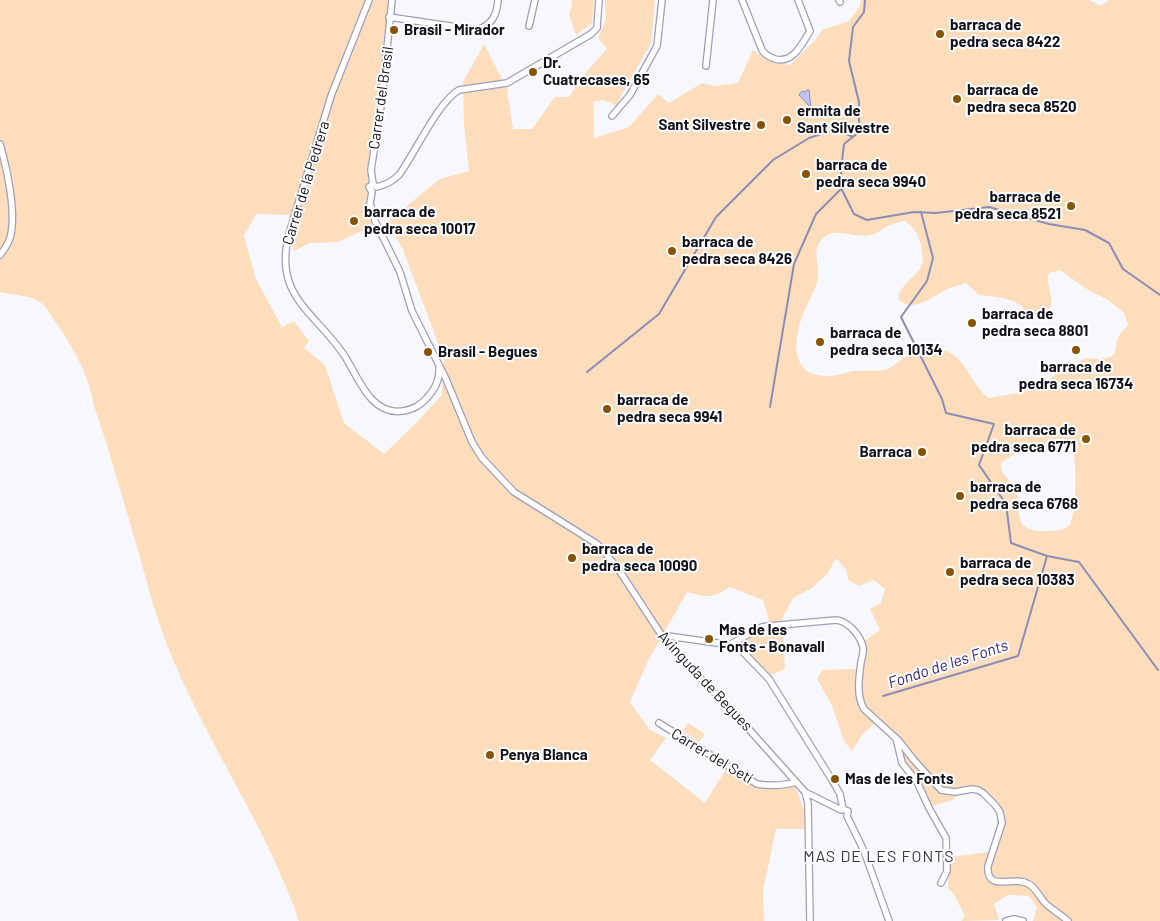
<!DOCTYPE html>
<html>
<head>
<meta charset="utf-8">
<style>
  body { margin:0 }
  canvas { display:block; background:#f7f8fd }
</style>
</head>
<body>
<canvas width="1160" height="921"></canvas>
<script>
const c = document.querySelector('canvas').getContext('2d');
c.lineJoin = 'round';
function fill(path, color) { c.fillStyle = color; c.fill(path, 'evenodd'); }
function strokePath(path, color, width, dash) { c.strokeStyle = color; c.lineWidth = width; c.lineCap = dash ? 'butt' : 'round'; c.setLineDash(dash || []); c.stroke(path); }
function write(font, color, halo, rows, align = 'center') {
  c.font = font + ' Barlow,sans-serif'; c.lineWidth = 4; c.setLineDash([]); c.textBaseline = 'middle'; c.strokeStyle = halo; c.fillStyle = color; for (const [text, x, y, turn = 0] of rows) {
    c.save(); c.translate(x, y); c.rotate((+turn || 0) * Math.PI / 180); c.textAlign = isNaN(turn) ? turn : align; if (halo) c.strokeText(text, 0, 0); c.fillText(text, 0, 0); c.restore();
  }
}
const green = new Path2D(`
  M0,0h390l-24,207 7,19 -35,16 -28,1 -16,8 -5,-36 -33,-1 -12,22 12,43 26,48 12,-6 15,20 -5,7 21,17 19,58 40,31 33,-32 25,-27 2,-36 -41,-109 -15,-29 52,-42 29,-8 -5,-45 -1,-44 21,-38 23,45 6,40h19l23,-32h14l18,-26 20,-22 -9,-11 8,-19 -1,-19h50l-4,43 -35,62 -13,-5 -10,2 1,36 35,-11 29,-33 11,9 33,-20 14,3 22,-3 15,-33 17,11 20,4 26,-26 6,-9 27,-9 11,-15 1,-6h228l12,6 8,-6h51v921h-127l4,-14 -8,-11 -21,-1 -14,9 5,16 -38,1 4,-5 -12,-23 -5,-5 2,-31 39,-5c10,-30 17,-43 -16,-62l-11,3 -12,8 -19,5 -28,-43 -3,-25 -21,-19 -16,15 -11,17 -8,-10 -12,-35 -15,-27 5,-9 35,-1 6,-27 17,-12 -10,-21 11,-6 4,-14 -11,-9 -15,6 -11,-6 -1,-9 -11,-13 -8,15 -16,15 -19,10 -11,21 3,50 -14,6 -32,-30v-12l27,-10 3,-3 -6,-20 -34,-13c-14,12 -25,10 -42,5l-39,69 -18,41 20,28 16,8 -16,22 55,43 21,-34c27,14 37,23 69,17l9,24 1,19h-29l-13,62 1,30h-465c-31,-91 -87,-170 -125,-259 -16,-37 -26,-76 -37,-115 -14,-47 -27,-95 -43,-141 -5,-31 -21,-59 -39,-85 -4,-5 -8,-14 -14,-18 -12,-9 -27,-7 -41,-11zM904,221c10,6 13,10 16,21 9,32 -6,28 -21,51v7c17,14 35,-6 51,-12 5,-2 11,-3 16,-5l13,12c22,3 36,1 51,20l20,-6c5,-13 -5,-24 -1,-36l11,-3 25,18 23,12 16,13 4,12 -8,9 -3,6 -2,12 -4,5 -12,2 -13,-1 -22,10 -24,19 -11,4 -40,7c-19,-13 -22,-42 -46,-48 -10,-2 -24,-1 -33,4 -8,4 -14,11 -22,15 -10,4 -23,0 -34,2 -10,2 -20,6 -30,5 -34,-2 -30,-36 -22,-59 4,-11 10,-21 14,-31 6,-16 -3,-31 2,-41 13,-23 33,-6 52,-10 8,-1 13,-7 20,-10 4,-2 10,-3 14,-4zM1067,444l4,2c7,13 5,65 -1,79 -7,6 -17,6 -26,6 -34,0 -21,-20 -28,-41 -4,-11 -16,-14 -15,-26 12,-15 48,-19 66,-20z
  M571,0h23l-2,23 -16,12 -7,-20 3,-10z
  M688,723l17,11 -6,8 -16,-11z`);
const water = new Path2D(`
  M807,90h2l2,18 -12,-13 3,-4 3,1z`);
const stream = new Path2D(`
  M865,0l-1,12 -11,15 -4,34 10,41v30l-15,12 -3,26 1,20 12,24 13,6 47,-8 22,1 53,-6 60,17 36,6 24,13 14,26 37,26
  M587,372l72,-58 57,-97 57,-57 36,-22 27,-9 17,8
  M770,407l24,-143 22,-50 25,-25
  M1047,556l32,6 79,108
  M883,696l135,-40 29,-100 -36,-13 -5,-39 -27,-39 15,-41 -48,-11 -4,-14 -41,-82 26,-36 6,-23 -12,-46`);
const minor = new Path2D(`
  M369,0l-38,96 -42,138c-16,62 25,77 55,121 14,21 26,61 59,56 11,-2 16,-5 23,-12 8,-9 14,-18 13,-31
  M392,0l-11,106 -10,64 2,14 -4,3 3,5 -2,11 5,18 25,51 12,39 34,68 26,63 10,16 32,34 83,52 20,23 49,75 8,9 64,66 67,75 36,18
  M742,0l20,50c3,5 7,7 13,9 18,5 27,-15 35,-28l-12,-31
  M839,0l1,2
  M389,17l88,13c15,-5 20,-15 21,-30
  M529,26l6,-26
  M706,66l7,-66
  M612,116l18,-21 27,-49 5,-46
  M0,144c7,25 17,70 10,94 -2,7 -6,12 -10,17
  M373,184l3,3c10,-2 16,-5 23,-12 16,-22 39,-73 60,-85l48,-7 84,-49 6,-6 2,-28
  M661,635l63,9 16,5 29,30 63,101 8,14 3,15
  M729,645l33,-18 7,-1 67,-6c12,1 24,15 27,27 1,5 -1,10 -2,15 -2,16 -5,33 3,47l35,32 14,18 28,31 14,2 17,-3 6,1 5,3 12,12 5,7 2,11 -14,43c-2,25 22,12 36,16 11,3 15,15 22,22 7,6 15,11 22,17
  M659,723l98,61c13,2 26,2 39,-2
  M896,738l6,25 15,19 12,26 17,30 1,33 -6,12
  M805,792l3,11 2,118
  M843,809l5,2 -1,5 17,35 25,70
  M1006,921l8,-2 9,2`);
const markers = [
  [394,30,5,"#885300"],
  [940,34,5,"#885300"],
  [533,72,5,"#885300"],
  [957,99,5,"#885300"],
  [787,120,5,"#885300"],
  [761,125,5,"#885300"],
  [806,174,5,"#885300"],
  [1071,206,5,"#885300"],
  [354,221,5,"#885300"],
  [672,251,5,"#885300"],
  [972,323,5,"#885300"],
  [820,342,5,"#885300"],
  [1076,350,5,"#885300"],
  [428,352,5,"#885300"],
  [607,409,5,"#885300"],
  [1086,439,5,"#885300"],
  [922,452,5,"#885300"],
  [960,496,5,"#885300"],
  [572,558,5,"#885300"],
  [950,572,5,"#885300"],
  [709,639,5,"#885300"],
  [490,755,5,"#885300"],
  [835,779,5,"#885300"]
];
const poiNames = [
  ["barraca de",950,25],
  ["pedra seca 8422",950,42],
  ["Brasil - Mirador",404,30],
  ["Dr.",543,63],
  ["Cuatrecases, 65",543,80],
  ["barraca de",967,90],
  ["pedra seca 8520",967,107],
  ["ermita de",797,111],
  ["Sant Silvestre",797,128],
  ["Sant Silvestre",751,125,"right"],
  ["barraca de",816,165],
  ["pedra seca 9940",816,182],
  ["barraca de",1061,197,"right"],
  ["pedra seca 8521",1061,214,"right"],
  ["barraca de",364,212],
  ["pedra seca 10017",364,229],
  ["barraca de",682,242],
  ["pedra seca 8426",682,259],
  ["barraca de",982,314],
  ["pedra seca 8801",982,331],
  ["barraca de",830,333],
  ["pedra seca 10134",830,350],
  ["Brasil - Begues",438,352],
  ["barraca de",1076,367,"center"],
  ["pedra seca 16734",1076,384,"center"],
  ["barraca de",617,400],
  ["pedra seca 9941",617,417],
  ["barraca de",1076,430,"right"],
  ["pedra seca 6771",1076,447,"right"],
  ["Barraca",912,452,"right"],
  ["barraca de",970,487],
  ["pedra seca 6768",970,504],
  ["barraca de",582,549],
  ["pedra seca 10090",582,566],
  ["barraca de",960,563],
  ["pedra seca 10383",960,580],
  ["Mas de les",719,630],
  ["Fonts - Bonavall",719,647],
  ["Penya Blanca",500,755],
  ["Mas de les Fonts",845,779]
];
const streetNames = [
  ["Carrer del Brasil",381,98,-82],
  ["Carrer de la Pedrera",306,183,-73],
  ["Avinguda de Begues",705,681,47],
  ["Carrer del Setí",712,756,31]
];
const waterNames = [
  ["Fondo de les Fonts",948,664,-18]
];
const neighbourhoodNames = [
  ["MAS DE LES FONTS",879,857]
];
fill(green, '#fdddbc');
fill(water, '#bfc2f5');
strokePath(water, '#8b8db4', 1);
strokePath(stream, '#8b8db4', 2);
strokePath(minor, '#9d9fba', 8);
strokePath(minor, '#fff', 5.5);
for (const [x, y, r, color] of markers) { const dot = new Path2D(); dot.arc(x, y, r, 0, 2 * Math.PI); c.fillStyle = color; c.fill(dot); strokePath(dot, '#fff', 2); }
write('bold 15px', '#11121b', '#fff', poiNames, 'left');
write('15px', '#11121b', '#fff', streetNames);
write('italic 16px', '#332583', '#fff', waterNames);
c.letterSpacing = '1px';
write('16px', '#38394f', '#fff', neighbourhoodNames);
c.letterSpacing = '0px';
</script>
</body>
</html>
